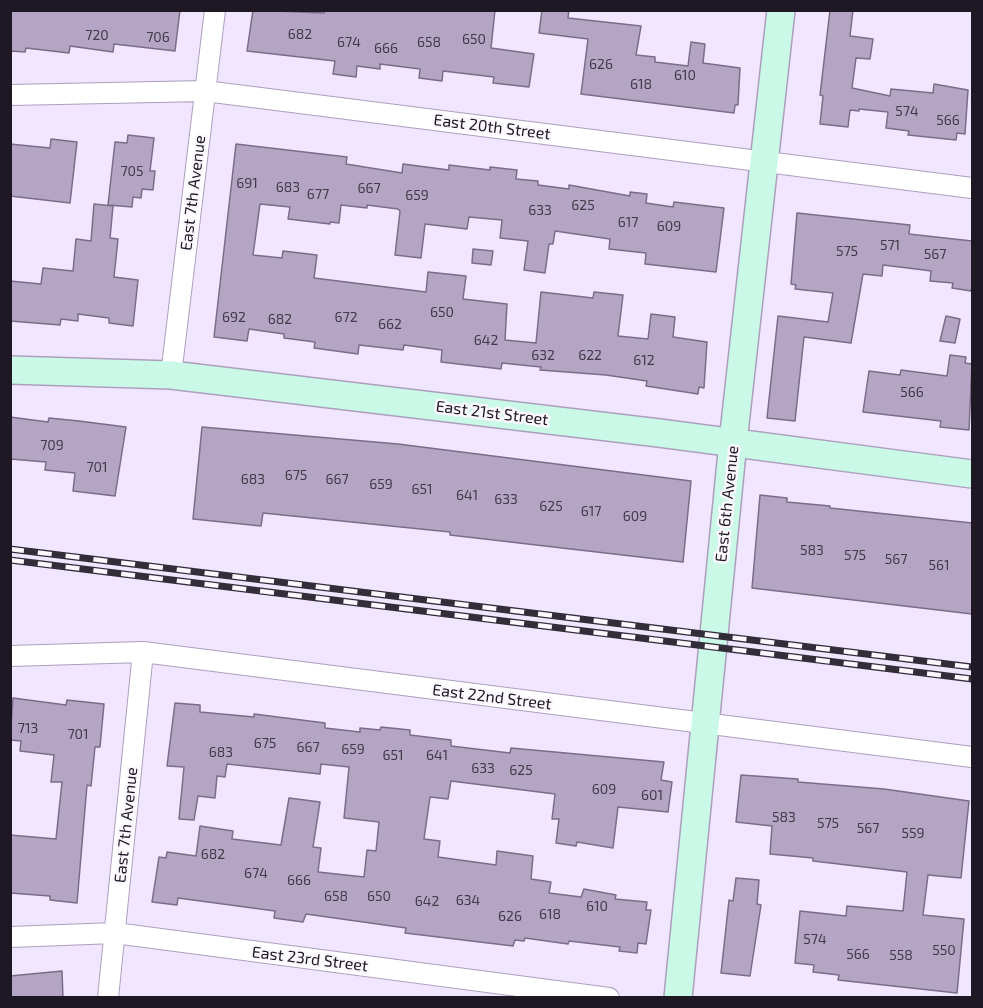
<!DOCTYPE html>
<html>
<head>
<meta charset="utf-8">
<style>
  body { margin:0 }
  #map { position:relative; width:983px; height:1008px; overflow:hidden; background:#f1e6ff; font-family:"Exo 2",sans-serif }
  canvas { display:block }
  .frame { position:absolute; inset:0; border:12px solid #1d1823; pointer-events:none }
</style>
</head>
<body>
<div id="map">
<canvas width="983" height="1008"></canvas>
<div class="frame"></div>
</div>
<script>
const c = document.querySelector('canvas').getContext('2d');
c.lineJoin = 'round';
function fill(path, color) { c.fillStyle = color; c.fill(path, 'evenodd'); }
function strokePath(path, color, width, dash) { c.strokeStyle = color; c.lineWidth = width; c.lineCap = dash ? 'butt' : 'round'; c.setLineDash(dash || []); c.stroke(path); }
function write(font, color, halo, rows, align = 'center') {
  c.font = font + ' "Exo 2",sans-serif'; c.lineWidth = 5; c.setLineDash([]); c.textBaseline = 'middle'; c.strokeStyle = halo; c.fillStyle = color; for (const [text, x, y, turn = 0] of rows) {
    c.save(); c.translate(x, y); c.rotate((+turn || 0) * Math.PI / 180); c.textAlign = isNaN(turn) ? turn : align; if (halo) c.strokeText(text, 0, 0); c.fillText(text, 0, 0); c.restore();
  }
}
const building = new Path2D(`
  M10,10h170l-5,41 -61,-7 -1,8 -43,-6 -1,7 -43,-5 -1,4 -15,-1z
  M253,10l71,3v-3h171l-4,38 43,6 -5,33 -36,-4 1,-6 -51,-6 -1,10 -23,-3 1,-9 -40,-5v5l-23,-3 -1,11 -23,-3 2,-13 -88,-10z
  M542,10h27l-1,8 73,8 -5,29 19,2v5l33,4 3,-24 14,2 -2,19 37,5 -2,37h-3l-1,8 -153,-19 7,-55 -49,-6z
  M830,10h23l-3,26 23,3 -3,20 -14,-1 -4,30 38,8 1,-7 42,4 1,-9 34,6 -3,44 -8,-1 -1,7 -48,-5 1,-4 -23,-3 2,-16 -29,-3v2l-9,-1 -2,17 -28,-3 3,-28 -3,-1z
  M128,135l26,3 -4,33h5l-2,19 -11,-1 -1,9 -8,-1 -1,10 -24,-2 7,-63 12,1z
  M51,139l26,3 -7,61 -60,-7v-52l40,4z
  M236,144l111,13 -1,7 56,9 1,-9 46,6v-5l41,5v-3l27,3 -1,9 22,2v4l31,4v-4l61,11v-4l17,2 -1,9 27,4 1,-5 50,6 -8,64 -71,-8 1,-11 -37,-4 1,-10 -55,-8 -2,13h-4l-4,29 -21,-3 4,-29 -28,-3 2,-18 -33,-3 -2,12 -42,-5 -4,34 -26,-3 5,-44 -2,-2 -31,-4v3l-26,-3 -2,18 -9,-1v2l-42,-5 2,-12 -30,-3 -7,51 29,3 1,-7 34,4 -3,23 112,14 2,-20 38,4 -3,23 44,5 -2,36 31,3 5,-51 52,6 1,-6 29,3 -5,41 30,3 3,-25 24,3 -2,20 34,5 -3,46 -5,-1 -1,7 -52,-8 1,-5 -41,-6 -66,-5 1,-3 -39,-4 -1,6 -60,-7 1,-12 -38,-5 -1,5 -44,-5 -1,9 -44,-6 1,-6 -31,-4v-4l-35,-5 -2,12 -33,-4z
  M94,204l19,2 -3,32 8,1 -4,38 24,3 -5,46 -24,-3v-5l-31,-4v7l-17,-2 -1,6 -50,-4v-40l31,3 2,-16 30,3 3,-32 15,2z
  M797,213l113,12 -1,9 63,7v47l-1,3 -19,-3 1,-5 -23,-2 1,-10 -7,-1 -41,-5 -1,11 -19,-2 -12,69 -47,-6 -9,84 -28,-3 11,-102 50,6 5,-29 -38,-4 1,-4 -5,-1z
  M473,249l20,2 -2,14 -19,-2z
  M946,316l14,3 -5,24 -15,-2z
  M950,355l16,2 -1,6 7,1 -3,66 -29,-3 1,-6 -78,-9 6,-41 31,4 1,-5 46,6z
  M10,417l38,5 1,-4 30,3 47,6 -11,69 -42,-5 2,-18 -30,-3 1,-8 -36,-3z
  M202,427l196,17 293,37 -8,81 -233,-27v-3l-187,-19 -2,13 -68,-7z
  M760,495l27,3v4l43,4v2l142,15v91l-220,-26z
  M13,698l53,7 1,-5 37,4 -4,43h-5l-4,39 -4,-1 -10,118 -27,-3v-4l-40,-3v-58l46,4 6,-57h-11l3,-27 -34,-4 1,-10 -11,-1z
  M175,703l25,2v7l54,5v-3l71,9v5l35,4v-4l20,2 1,-3 29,3v5l41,5v6l59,7 1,-5 153,14 -3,18 11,2 -4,30 -50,-5 -5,41 -36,-6 -1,4 -20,-3 3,-24h-7l3,-25 -104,-13 -3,18 -18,-2 -6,42 16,2 -2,16 58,8 1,-14 36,5 -2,23 20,3 -2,11 32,4 3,-8 32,6 -1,4 32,3 -1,8h5l-5,34 -8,-1 -1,10 -18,-2 1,-4 -51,-6 -1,3 -43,-6 -1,3 -9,-1 -2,6 -108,-13 1,-5 -100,-14 -3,8 -29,-4 1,-7 -97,-13 -1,7 -25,-3 7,-45 7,1 1,-6 29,4 4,-30 33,5 -1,8 49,6 8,-47 31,4 -7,45 8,1 -3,24 46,5 3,-27 9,1 3,-29 -35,-4 5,-51 -28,-3 -1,10 -93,-10 -2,13 -8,-1 -2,22 -17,-2 -4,24 -15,-1 5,-52 -17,-1z
  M741,775l57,4v3l86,7 85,12 -8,77 -33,-3 -5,40 41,4 -7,74 -119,-13 1,-5 -26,-3 1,-7 -19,-2 5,-52 46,5 1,-10 56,5 4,-39 -94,-11v-3l-43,-4 2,-28 -36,-4z
  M736,878l23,2 -2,24 4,1 -11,71 -29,-3 8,-73 4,1z
  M62,971l1,27h-53v-22z`);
const street = new Path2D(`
  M10,95l195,-4 767,97
  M171,375l44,-365
  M10,656l133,-4 829,105
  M10,937l105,-4 494,65
  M108,998l35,-346`);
const secondary = new Path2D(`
  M10,370l161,5 488,58 313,41
  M678,998l55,-556 48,-432`);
const rail = new Path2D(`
  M10,549l962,118
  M10,560l962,119`);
const numberNames = [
  ["682",300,34],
  ["720",97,35],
  ["706",158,37],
  ["650",474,39],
  ["674",349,42],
  ["658",429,42],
  ["666",386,48],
  ["626",601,64],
  ["610",685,75],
  ["618",641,84],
  ["574",907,111],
  ["566",948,120],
  ["705",132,171],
  ["691",247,183],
  ["683",288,187],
  ["667",369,188],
  ["677",318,194],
  ["659",417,195],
  ["625",583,205],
  ["633",540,210],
  ["617",628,222],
  ["609",669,226],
  ["571",890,245],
  ["575",847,251],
  ["567",935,254],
  ["650",442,312],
  ["692",234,317],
  ["672",346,317],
  ["682",280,319],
  ["662",390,324],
  ["642",486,340],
  ["632",543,355],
  ["622",590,355],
  ["612",644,360],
  ["566",912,392],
  ["709",52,445],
  ["701",97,467],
  ["675",296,475],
  ["683",253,479],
  ["667",337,479],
  ["659",381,484],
  ["651",422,489],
  ["641",467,495],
  ["633",506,499],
  ["625",551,506],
  ["617",591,511],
  ["609",635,516],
  ["583",812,550],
  ["575",855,555],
  ["567",896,559],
  ["561",939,565],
  ["713",28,728],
  ["701",78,734],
  ["675",265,743],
  ["667",308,747],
  ["659",353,749],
  ["683",221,752],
  ["651",393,755],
  ["641",437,755],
  ["633",483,768],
  ["625",521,770],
  ["609",604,789],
  ["601",652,795],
  ["583",784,817],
  ["575",828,823],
  ["567",868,828],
  ["559",913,833],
  ["682",213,854],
  ["674",256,873],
  ["666",299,880],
  ["658",336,896],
  ["650",379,896],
  ["634",468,900],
  ["642",427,901],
  ["610",597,906],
  ["618",550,914],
  ["626",510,916],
  ["574",815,939],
  ["550",944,950],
  ["566",858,954],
  ["558",901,955]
];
const streetNames = [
  ["East 20th Street",492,127,7],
  ["East 7th Avenue",193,193,-83],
  ["East 21st Street",492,413,7],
  ["East 6th Avenue",727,504,-84],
  ["East 22nd Street",492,697,7],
  ["East 7th Avenue",126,825,-84],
  ["East 23rd Street",310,959,7]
];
fill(building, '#b3a5c3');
strokePath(building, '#7a6d89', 1.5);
strokePath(street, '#ac9fbd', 22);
strokePath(secondary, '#ac9fbd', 30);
strokePath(street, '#fff', 20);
strokePath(secondary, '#caf9e8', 27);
strokePath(rail, '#332d3a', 7);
strokePath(rail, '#faf7fd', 4.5, [14]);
write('14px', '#423b4b', null, numberNames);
write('16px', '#1d1823', '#faf7fd', streetNames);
</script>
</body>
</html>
